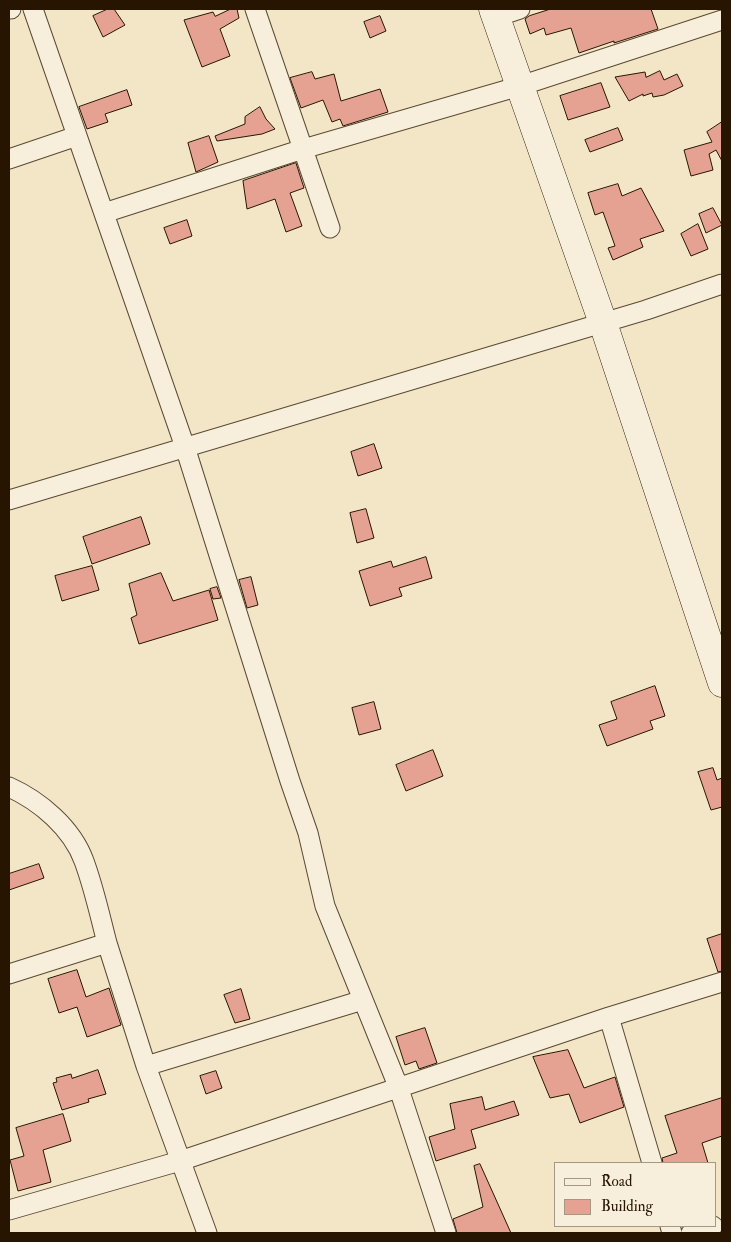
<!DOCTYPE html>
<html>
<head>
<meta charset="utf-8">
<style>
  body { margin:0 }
  #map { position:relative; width:731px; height:1242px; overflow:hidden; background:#f2e6c7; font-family:"IM FELL Double Pica",serif }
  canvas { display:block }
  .frame { position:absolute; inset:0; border:10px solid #281501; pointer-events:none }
  .legend { position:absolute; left:554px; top:1162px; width:162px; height:65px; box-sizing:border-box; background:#f7efdb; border:1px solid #a49884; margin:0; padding:6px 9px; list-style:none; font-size:15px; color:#281501 }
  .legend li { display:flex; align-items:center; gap:10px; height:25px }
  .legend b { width:25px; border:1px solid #a49884 }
</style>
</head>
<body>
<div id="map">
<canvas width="731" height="1242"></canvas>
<div class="frame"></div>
<ul class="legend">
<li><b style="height:6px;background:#f7efdb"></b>Road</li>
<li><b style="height:14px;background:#e5a293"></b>Building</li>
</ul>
</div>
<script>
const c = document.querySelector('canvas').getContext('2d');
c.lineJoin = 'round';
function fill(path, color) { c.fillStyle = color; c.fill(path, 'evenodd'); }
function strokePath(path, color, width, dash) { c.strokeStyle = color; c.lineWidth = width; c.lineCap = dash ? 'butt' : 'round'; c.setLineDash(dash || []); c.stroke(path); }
const building = new Path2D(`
  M108,9h6l11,16 -22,12 -10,-21z
  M231,9h6l2,9 -19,11 10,27 -28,11 -18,-47 29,-8 2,4z
  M551,9h100l7,20 -44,14v-2l-35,12 -8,-25 -25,7 -2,-7 -14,6 -5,-15 4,-3z
  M380,16l6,15 -16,7 -6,-16z
  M660,71l4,9 13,-6 6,12 -19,9 -11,2 -1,-4 -9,3v-2l-14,7 -14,-24 30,-5 1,5z
  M312,72l3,7 19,-5 7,27 39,-12 8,23 -45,14 -3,-7 -8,3 -9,-22 -22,8 -11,-30z
  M601,83l9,24 -42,13 -8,-24z
  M127,90l5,15 -27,9 3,8 -21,7 -8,-22z
  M260,107l6,12 9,10 -13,5 -45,7 -2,-5 30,-12v-7z
  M722,122v39l-6,-11 -7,4 4,16 -22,6 -7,-26 28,-8 -5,-10z
  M618,128l5,12 -33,12 -5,-12z
  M209,136l9,26 -22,10 -8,-29z
  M296,163l8,25 -14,5 12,33 -16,6 -11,-33 -28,10 -4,-28z
  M618,184l4,12 19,-8 23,43 -24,8 3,8 -30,13 -5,-12 7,-2 -12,-34 -8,3 -7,-22z
  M713,208l9,17 -16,8 -7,-19z
  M187,220l5,16 -22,8 -6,-16z
  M698,224l10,25 -17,7 -10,-22z
  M374,444l8,24 -24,8 -7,-24z
  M366,509l8,29 -17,5 -7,-30z
  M141,517l9,27 -58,20 -9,-27z
  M426,557l6,21 -33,10 3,8 -32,10 -11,-35 32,-10 2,6z
  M92,566l7,24 -37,11 -7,-25z
  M161,573l12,28 36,-11 9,30 -79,24 -8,-26 6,-3 -8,-31z
  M251,577l7,28 -11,3 -8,-28z
  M217,587l4,11 -8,1 -3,-10z
  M655,686l10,30 -15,5 3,8 -46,17 -8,-21 18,-6 -6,-17z
  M374,702l7,27 -22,6 -7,-27z
  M433,750l10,26 -37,15 -10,-26z
  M713,768l4,12 5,-2v29l-11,3 -13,-38z
  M39,864l5,14 -35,12v-16z
  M722,934v37l-4,1 -11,-33z
  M77,970l9,27 23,-9 12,37 -34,12 -10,-30 -18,6 -11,-34z
  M241,989l9,30 -15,4 -11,-28z
  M425,1028l12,35 -18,6 -3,-8 -11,4 -9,-28z
  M568,1050l16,38 31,-11 9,30 -44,16 -11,-29 -19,4 -17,-41z
  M98,1070l8,24 -18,5 1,3 -27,8 -9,-27 4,-1 -1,-4 15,-4 1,4z
  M216,1071l6,17 -16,6 -6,-18z
  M482,1097l3,13 29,-9 5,14 -48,15 5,18 -40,13 -7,-24 26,-8 -5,-25z
  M722,1098v38l-20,7 6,20h-45l-1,-5 15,-5 -12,-37z
  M63,1114l8,27 -28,9 8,32 -33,9 -8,-31 14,-4 -8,-28z
  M480,1164l31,69h-54l-4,-14 30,-12 -9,-41z`);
const street = new Path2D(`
  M9,9h2
  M33,9l152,438 105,334 18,52 17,73 73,180 48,147
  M255,9l75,219
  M496,17l24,-8
  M9,159l68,-23
  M104,213l199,-64 217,-63 202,-66
  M9,500l637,-190 76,-26
  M9,787c31,14 63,41 75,74 10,27 16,55 23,82
  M9,974l98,-31 39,123 61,167
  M609,1017l43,146
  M146,1066l217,-66
  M9,1210l171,-49 429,-144 113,-35
  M670,1226l2,7
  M691,1233l22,-7`);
const secondary = new Path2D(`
  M493,9l110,314 119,360`);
fill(building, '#e5a293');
strokePath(building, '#281501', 1);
strokePath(street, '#5a4932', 21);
strokePath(secondary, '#281501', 29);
strokePath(street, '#f7efdb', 19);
strokePath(secondary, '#f7efdb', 28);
</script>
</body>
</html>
